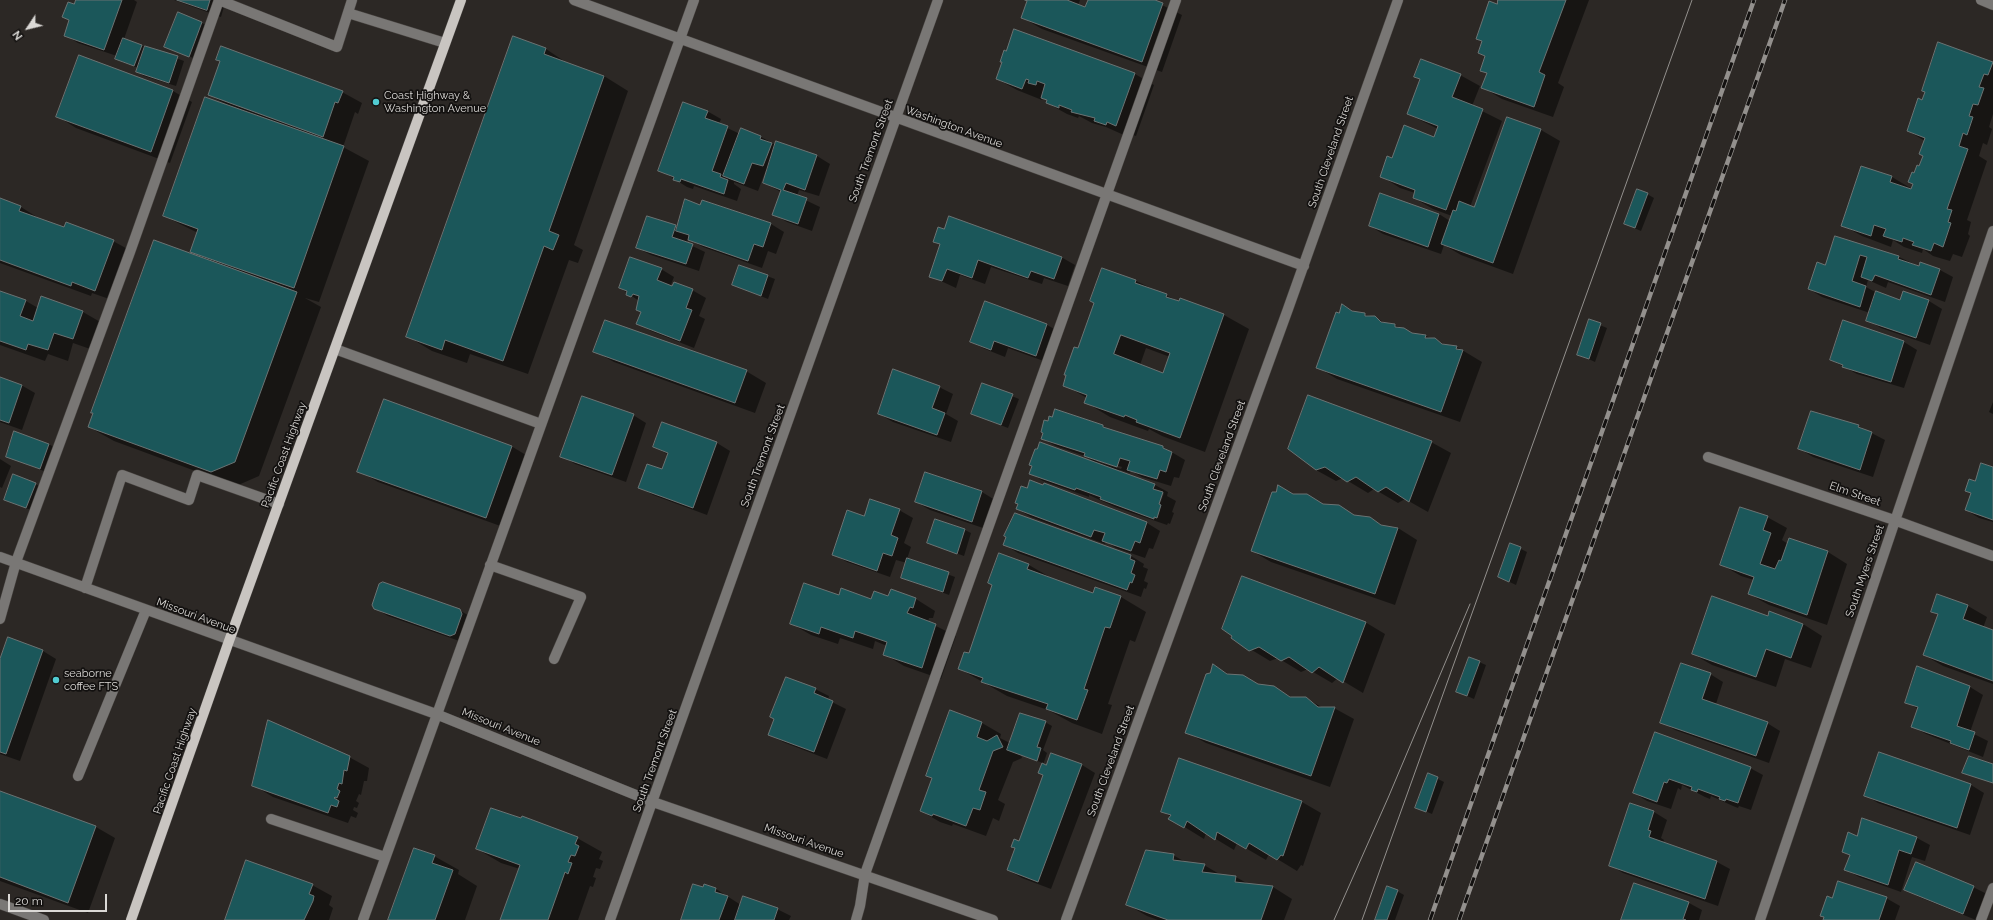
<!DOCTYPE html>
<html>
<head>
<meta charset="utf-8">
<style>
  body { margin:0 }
  #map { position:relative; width:1993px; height:920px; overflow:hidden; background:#2c2825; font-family:Raleway,sans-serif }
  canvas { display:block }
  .north { position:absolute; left:8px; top:8px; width:40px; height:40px; -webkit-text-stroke:3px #131110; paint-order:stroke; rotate:235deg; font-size:11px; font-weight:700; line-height:16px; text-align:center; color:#dbd9d6 }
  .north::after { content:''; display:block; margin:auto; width:14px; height:18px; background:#dbd9d6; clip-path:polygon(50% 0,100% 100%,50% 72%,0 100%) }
  .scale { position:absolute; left:8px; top:894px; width:99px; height:18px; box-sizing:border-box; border:2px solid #dbd9d6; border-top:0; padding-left:5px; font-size:12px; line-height:14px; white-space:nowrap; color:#dbd9d6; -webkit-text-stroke:3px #131110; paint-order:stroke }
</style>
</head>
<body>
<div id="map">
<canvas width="1993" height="920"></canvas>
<div class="north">N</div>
<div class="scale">20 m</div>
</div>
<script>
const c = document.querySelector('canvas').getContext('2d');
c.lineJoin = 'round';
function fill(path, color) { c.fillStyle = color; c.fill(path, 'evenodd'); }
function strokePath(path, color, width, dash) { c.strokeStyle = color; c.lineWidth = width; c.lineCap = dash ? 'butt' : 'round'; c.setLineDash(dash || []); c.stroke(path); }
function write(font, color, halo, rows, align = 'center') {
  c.font = font + ' Raleway,sans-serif'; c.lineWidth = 3.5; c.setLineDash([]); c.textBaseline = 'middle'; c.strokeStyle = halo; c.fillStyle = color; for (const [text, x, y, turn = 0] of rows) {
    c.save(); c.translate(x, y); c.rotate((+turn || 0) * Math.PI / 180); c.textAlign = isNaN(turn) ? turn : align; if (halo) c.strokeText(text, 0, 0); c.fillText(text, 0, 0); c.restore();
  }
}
const shadow = new Path2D(`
  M77,0h57l3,2 -13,37 60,22 -8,25 -32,-10 -7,-4 2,-4 -17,-6 -6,-4 1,-2 -39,-13 -13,-8 5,-14 -7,-4 12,-11z
  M174,0h52l-5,17z
  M1027,0h53l-2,5 8,3 3,-8h63l30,15 -20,57 -120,-43 -19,-11 5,-17z
  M1499,0h90l-31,83 6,4 -11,30 -51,-18 -20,-12 6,-13 -6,-4 4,-13 -7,-4 4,-11 -6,-3z
  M202,23l6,3 -12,33 -24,-9z
  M1015,30l120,44 19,11 -18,51 -9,-3 -1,3 -20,-9 -14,-4 -13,-7 -1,2 -11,-4 -20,-11 1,-2 -5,-3 -1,2 -25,-10 -20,-11z
  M513,38l33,11 24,16 34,11 24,15 -54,154 9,5 -5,13 -9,-3 -41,114 -58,-20 -3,9 -35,-12 -25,-15z
  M1939,44l54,18v52l-4,13 3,2 -5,16 -4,-2 -4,13 8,5 -20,59 4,2 -3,12 2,2 -8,21 -9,-3 -3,7 -17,-5 -10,-7 -1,4 -18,-6 -11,-7 -2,7 -29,-11 -20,-11 20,-58 30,10 20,12 3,-15 9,-18 1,-15 -17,-10 15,-29z
  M79,57l94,34 19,11 -22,61 -94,-35 -19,-12z
  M1460,75l20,11 -8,20 30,15 -32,86 4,1 33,-90 34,12 19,11 -47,133 -52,-19 -17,-10 -3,9 -58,-20 -13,-8 11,-32 58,20 11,7 2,-5 -19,-7 -19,-11 1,-5 -15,-5 -19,-12 11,-17 43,-21 3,-9 -30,-15 13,-34 -6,-3z
  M342,92l20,11 -4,11 -3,-2 -12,35 26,14 -50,141 -14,-4 16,9 -62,169 -23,10 -122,-45 -25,-14 114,-169 -12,-7 7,-18 -34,-17 64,-111 -19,-10z
  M707,111l14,8 -2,5 21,10 1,-4 20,7 15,8 1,-2 40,13 13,8 -11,32 -20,-6 -2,6 23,11 -8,24 -25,-9 -14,-8 8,-22 -17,-9 4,-13h-2l-8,21 -24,-9v2l7,5 -4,12 -43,-15 -1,3 -6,-2 -27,-17z
  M1647,194l7,4 -13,33 -16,-7z
  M0,199l21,8 19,12 25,9 48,13 20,11 -18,49 -23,-8 -1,3 -91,-33z
  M685,200l16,6 1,-5 69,23 13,8 -8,22 -8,-3 -6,17 -59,-21 -15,-8 -2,4 19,9 -6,19 -48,-16 -14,-7 11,-31 30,10z
  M1835,237l64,20 21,10 20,3 13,7 -8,25 -57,-20 -2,6 -18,-8 -2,7 11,6 24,8 3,-9 25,9 13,8 -12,36 -49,-17 -14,-8 3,-7 -48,-16 -13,-8 17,-23z
  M934,241l127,16 14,8 -7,21 -24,-8 -2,6 -51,-17 -6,17 -25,-9 -4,13 -26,-12 11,-31z
  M740,266l35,13 -7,20 -35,-14z
  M661,269l13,8 -4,10 22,3 14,8 -7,18 6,3 -11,29 -43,-17 -13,-8 4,-11 -3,-11 -19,-13z
  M1102,269l34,12 42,20 2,1 1,-3 43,16 25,14 -44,123 -43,-16 -13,-7 -1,2 -38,-14 -25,-15 2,-4 -23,-13 31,-82zM1146,348l24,9 -6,17 -24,-9z
  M0,292l26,9 12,7 45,4 19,11 -9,27 -20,-7 -5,18 -20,-7 -3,7 -45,-16z
  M985,302l62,23 13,7 -11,31 -41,-15 -3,9 -20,-8 -14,-7z
  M1343,305l12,7 20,5 11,7 9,1 19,9 12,2 20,9 11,2 25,15 -22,60 -123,-43 -20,-12z
  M1590,321l17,7 -12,34 -17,-8z
  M1843,321l61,21 13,8 -13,38 -47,-14 -26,-14z
  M594,351l152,20 20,12 -11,30 -141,-51z
  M0,378l21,7 14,8 -13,37 -22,-8z
  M983,384l36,15 -11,29 -36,-14z
  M939,387l14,7 -7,20 12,7 -7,21 -58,-20 -14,-8z
  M1993,402v12l-4,-2z
  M633,415l13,8 -20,59 -51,-18 -13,-8z
  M663,424l54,19 13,8 -23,64 -54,-20 -13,-8 23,-16 6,-16 -15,-8z
  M1103,426l13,7 47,14 22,13 -6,18 -5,-1 -3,9 -29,-9 -11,-6 -1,2 -10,-3 -1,2 36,13 13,7 -1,4 9,5 -4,11 2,1 -4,11 -2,-1 -1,2 -52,-18 -26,-12v2l-46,-16 -13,-8 68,-9 -13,-8 -29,-10 -14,-7zM1095,459l27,8 -1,2 -23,-7zM1161,493h3l-6,16 -2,-1z
  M1858,426l27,14 -12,37 -60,-20 -13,-8z
  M1431,442l20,11 -23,59 -23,-13 -7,4 -24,-14 -6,4 -25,-15 -7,3 -20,-11 -27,-21z
  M49,444l6,4 -9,24 -39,-16z
  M511,446l20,12 -25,70 -128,-46 -19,-11z
  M0,459l11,7 -9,22 -2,-1z
  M1993,468v54l-14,-4 -13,-8 9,-28z
  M926,474l56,18 13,8 -9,29 -56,-19 -14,-8z
  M35,484l7,3 -9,24 -28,-12z
  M1294,495l63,22h12l16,10 13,1 19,12 -22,65 -124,-43 -19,-11z
  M1017,509l130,14 13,8 -7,18 -4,-1 -4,10 -29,-10 -10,-6 -1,2 -74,-27z
  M899,510l14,8 -9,25 7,4 -4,12 48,18 -6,18 -47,-18 5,-14 -11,-3 -6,17 -43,-15 -14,-8 32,-37z
  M1015,514l116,42 13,8 -1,3 5,2 -4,12 4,2 -2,6 -2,-1 -3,9 -123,-44 -13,-8z
  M1767,517l20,11 -5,12 6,4 2,-5 38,13 19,12 -20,61 -58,-20 -20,-11 5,-14 -13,-4 -19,-11z
  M965,530l6,3 -7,23 -36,-13z
  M1511,544l16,8 -11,33 -17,-8z
  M1029,565l24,14 41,15 2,-5 25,8 25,15 -11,30 -5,-2 -22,64 4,1 -10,29 -30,-11 -24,-13 -41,-14 -47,-27z
  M891,591l25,8 19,12 -2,7h-4l-1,4 28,14 -15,43 -37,-13 -20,-12 3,-8 -12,-5 -2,8 -33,-11 -2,6 -27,-9 -19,-11 47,-28 33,4 17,-2z
  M1968,606l19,11 -4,11 10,3v53l-50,-18 -19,-11 14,-40 -6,-4z
  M374,608l85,2 14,8 -8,25 -77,-27z
  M1770,613l33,11 19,12 -11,32 -26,-9 -9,28 -64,-22 -19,-11 76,-37z
  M1365,622l20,12 -22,59 -25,-15 -6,5 -24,-14 -7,3 -23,-14 -8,3 -38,-23z
  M8,638l35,13 13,8 -36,102 -20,-7v-92z
  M1479,662l7,3 -12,34 -16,-7z
  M1214,665l16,10 29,10 15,2 19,11h13l17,10h11l20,11 -24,68 -124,-44 -20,-11z
  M1918,667l52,20 13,8 -13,37 18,9 -5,16 -57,-23 -13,-7 5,-18 -12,-7z
  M1710,674l13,8 -7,22 51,19 13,8 -11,32 -94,-33 -14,-8z
  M815,689l14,7 -1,4 18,9 -19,50 -44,-17 -13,-8z
  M1045,722l7,4 -9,24 4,3 -4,12 4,1 4,-12 31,11 13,8 -44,116 -29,-11 -14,-8 8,-21 -4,-2 8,-5 24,-66 -5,-3 4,-10 -22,-8 1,3 -9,4 -15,38 7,4 -6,17 -6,-3 -7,18 -33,-12 -1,2 -12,-4 -19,-11 12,-32 -6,-3 55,-53 19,11 -1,4 10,5z
  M1655,733l95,35 13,7 -12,35 -12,-4 -1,2 -5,-2 -22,-10 -1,3 -5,-2 -23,-12 -1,5 -3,-2 -7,21 -24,-8 -13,-8z
  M1880,753l91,32 13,8 -14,42 -92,-32 -13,-8z
  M349,757l20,11 -2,13h-3l-3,14 -2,-1 -3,7 3,2 -2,5 -3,-1 -1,3 5,3 -2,5 -5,-2 -3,7 -75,-26 -20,-12z
  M1180,760l122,42 19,11 -18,53 -2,-1 -4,6 -28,-17 -3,6 -29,-17 -3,7 -28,-17 -2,6 -34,-21 1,-1 -9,-6z
  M1993,766v17l-29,-10z
  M1428,774l16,8 -12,32 -16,-7z
  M0,792l96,35 19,11 -27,75 -88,-32z
  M1631,804l23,8 13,8 -6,18 3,2 -1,3 54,19 13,7 -12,37 -95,-33 -13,-8z
  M1858,837l59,1 13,7 -5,16 -13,-4 -11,35 -42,-15 -13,-7 4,-14 -7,-5z
  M577,838l25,14 -3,7 4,2 -3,8 -4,-1 -3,9 3,1 -3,9 -3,-1 -12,34h-77l19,-51 -19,-6 -24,-14z
  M1173,855l14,8 17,2 17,10 15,2 14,8 23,2 19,12 -8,21h-126l-11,-4 -19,-11z
  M434,856l25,14 -1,4 19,12 -12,34h-76z
  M1635,884l54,19 13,7 -3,10h-77z
  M312,885l20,11 -3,9 4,3 -4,12h-102z
  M705,885l11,4 25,16 36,4 14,7 -2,4h-107z
  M1973,887l14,7 -11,26 -57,-23 -13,-7z
  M1397,891l7,4 -9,25h-19z
  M1886,898l14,8 -5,14h-71l8,-21z`);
const building = new Path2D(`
  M76,0h46l-18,50 -40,-14 5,-16 -7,-3 6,-15 6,2z
  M177,0h33l-3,10z
  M1025,0h42l18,7 3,-7h67l8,3 -21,59 -121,-44 6,-17z
  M1498,0h68l-27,72 6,3 -11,32 -53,-19 6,-15 -7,-2 5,-15 -7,-3 4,-12 -6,-2 13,-38 8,3z
  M178,12l24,10 -13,35 -25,-10z
  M1014,29l121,44 -19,53 -9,-4 -1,3 -12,-4 1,-3 -24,-6 1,-2 -13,-5v3l-13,-5 1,-3 -6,-2 4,-14 -8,-3 -1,4 -8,-2 1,-3 -3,-1 -4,10 -26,-10 6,-17h-2l4,-12 2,1z
  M513,36l33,12 -2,6 60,22 -55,155 10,4 -6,15 -9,-4 -41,115 -58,-21 -3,10 -36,-13z
  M123,38l19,7 -8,21 -19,-7z
  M1938,42l55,20 -5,13 -4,-1 -5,13 5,1 -6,17 -5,-1 -4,12 4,1 -6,18 -4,-2 -4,13 9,3 -21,60 5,1 -4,12 3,1 -8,24 -9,-4 -3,8 -19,-6 2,-3 -11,-4 -1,4 -19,-6 3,-7 -12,-4 -3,11 -30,-10 20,-60 31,10 -2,6 21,7 2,-5 -5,-2 4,-10 2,1 3,-8 2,1 4,-10 -4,-2 6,-16 -18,-7 11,-33 4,2 3,-8 -3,-1z
  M145,46l33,10 -9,27 -33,-11z
  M221,46l122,45 -5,12 -3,-1 -12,35 -115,-42 12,-34 -4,-1z
  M79,55l94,35 -22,62 -95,-35z
  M1421,59l40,15 -9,23 31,12 -37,101 -33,-12 2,-8 -35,-13 7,-21 5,2 12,-33 30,12 4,-11 -31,-12 13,-35 -6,-2z
  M205,97l139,49 -50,142 -104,-36 8,-23 -35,-13z
  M683,102l25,9 -3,7 23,8 -16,45 9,3 -1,3 8,3 -4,14 -43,-15 -1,3 -7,-2 1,-3 -16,-6z
  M1507,117l34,12 -48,134 -52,-19 12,-34 3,1 3,-10 15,6z
  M741,128l20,8 -1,3 12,4 -9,23 -11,-3 -8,21 -21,-8z
  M776,141l41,14 -12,35 -19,-7 -3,7 24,8 -9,26 -26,-9 9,-25 -18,-7z
  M1637,189l11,4 -13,35 -11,-4z
  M1380,193l59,21 -11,33 -59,-21z
  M0,198l21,8 -2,5 45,16 2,-5 48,18 -19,51 -23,-9 -1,4 -71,-26z
  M685,199l15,6 2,-5 69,23 -8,24 -9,-3 -6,17 -60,-21 1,-5 -13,-4z
  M647,216l29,9 -4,12 21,7 -7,20 -50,-16z
  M949,216l113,41 -8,22 -23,-8 -3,7 -50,-18 -6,18 -25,-9 -5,12 -13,-4 11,-33 -7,-2 5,-15 6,2z
  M1835,236l64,20 -1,3 21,7 1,-4 20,7 -9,26 -56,-20 -3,6 -11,-4 6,-20 -7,-2 -8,26 14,5 -6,21 -52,-18 9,-27 8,3z
  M154,240l143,52 -62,170 -24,10 -123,-45 5,-14h-2z
  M630,257l32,11 -5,12 15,6 2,-4 19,7 -7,19 6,2 -12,31 -44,-17 5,-12 -5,-2 3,-14 -6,-2 -2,3 -5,-2 1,-4 -8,-3z
  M739,265l29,10 -7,21 -29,-11z
  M1102,268l34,12 -1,3 32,11 -1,3 13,4 1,-3 44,16 -44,124 -44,-16 1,-2 -12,-5 -1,2 -40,-14 3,-8 -24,-9 3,-11h-2l10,-28 4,1 16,-45 -4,-2zM1121,335l49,18 -7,20 -49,-19z
  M0,291l26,9 -6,16 13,5 8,-25 42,15 -10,28 -19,-6 -6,17 -20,-6 -2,6 -26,-9z
  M1876,291l24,9 3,-9 26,9 -13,38 -50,-17z
  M985,301l62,23 -11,32 -42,-15 -3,9 -21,-8z
  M1342,304l10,7 13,2v3h10l6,6 14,2v3l9,1 8,5 14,2 -1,3h10l7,6 15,2 -1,3 7,1 -22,62 -125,-44 20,-56 3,1z
  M1589,319l12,4 -12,36 -12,-4z
  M605,320l142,50 -12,33 -142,-51z
  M1843,320l61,21 -13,41 -49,-15 1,-2 -13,-5z
  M893,369l47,17 -8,22 13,5 -8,22 -59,-21z
  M0,377l22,8 -13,38 -9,-3z
  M982,383l31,11 -12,31 -30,-11z
  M1308,395l124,46 -23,61 -23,-15 -8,5 -22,-15 -9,5 -22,-15 -9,3 -28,-21z
  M582,396l52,18 -22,61 -52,-18z
  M384,399l128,47 -26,72 -129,-46z
  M1055,409l48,16v2l60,19v2l9,4 -6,20 -6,-2 -3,9 -30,-9 3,-9 -10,-3 -3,9 -33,-11 1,-3 -44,-14 2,-6 -2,-1 3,-12 4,1 1,-5 3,1z
  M1811,411l48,14 -1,2 14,5 -12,38 -62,-21z
  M662,422l55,20 -24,66 -55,-20 9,-24 15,5 6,-16 -15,-6z
  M14,431l35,13 -9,25 -34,-12z
  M1040,442l115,42 -2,5 10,3 -4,12 2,1 -4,13 -3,-1v2l-54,-20 1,-2 -25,-9 -1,2 -46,-16 3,-8 -3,-1 6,-16h2z
  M1981,463l12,4v53l-28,-10 6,-17 -6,-2 4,-12 6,2z
  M925,472l57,19 -10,31 -57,-20z
  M13,474l23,9 -10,25 -22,-8z
  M1030,480l13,5 1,-2 103,39 -7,21 -5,-2 -4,10 -29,-10 3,-8 -11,-3 -3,7 -75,-28 2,-5 -3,-1 6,-17 6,2z
  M1278,485l15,9h14l16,10 16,1 15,10 16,2 11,8 17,3 -23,66 -124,-43 21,-59h4z
  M870,499l30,10 -9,26 7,3 -6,18 -9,-3 -6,18 -45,-16 15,-45 17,6z
  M1740,507l28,9 -5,14 8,3 -11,31 15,5 4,-9 2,1 8,-23 39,13 -21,64 -59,-21 6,-17 -34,-12z
  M1015,513l116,42 -1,4 5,2 -4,12 4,2 -3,8 -2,-1 -3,8 -124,-45 3,-8 -2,-1z
  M935,519l30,10 -8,25 -30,-11z
  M1510,543l11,4 -12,35 -11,-5z
  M999,553l30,11 -2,5 66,24 2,-6 26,9 -11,32 -5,-1 -21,62 4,1 -11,30 -31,-11 2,-5 -67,-22 2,-4 -25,-9 6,-17 5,1 23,-68 -4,-2z
  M907,558l42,14 -6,20 -42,-14z
  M1242,576l124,46 -23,61 -24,-16 -7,6 -23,-16 -8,4 -22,-14 -10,4 -18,-13 1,-2 -10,-7z
  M383,582l77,27 2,5 -7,20 -5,2 -76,-27 -2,-4 7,-21z
  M804,583l35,12 2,-7 30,11 3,-8 14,5 3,-7 25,9 -3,10 -3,-1 -3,6 29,11 -14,44 -39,-13 4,-13 -32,-11 -2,7 -32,-11 -2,7 -29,-10z
  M1937,594l31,11 -5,14 30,11v51l-70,-26 15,-41 -7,-2z
  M1712,596l56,20 1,-5 34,13 -12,34 -25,-9 -10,28 -64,-23z
  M8,637l35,13 -37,104 -6,-2v-93z
  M1469,657l11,4 -13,35 -11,-4z
  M1681,663l30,10 -9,26 66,23 -12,34 -96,-33z
  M1213,664l14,10 16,1 15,9 16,2 16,11h16l12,10h17l-24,69 -126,-43 21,-59 4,-1z
  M1917,666l53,20 -13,40 18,6 -6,18 -19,-7 1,-2 -40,-14 7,-20 -13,-4z
  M786,677l30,11 -2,5 19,8 -19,51 -46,-17 6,-16 -4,-2z
  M950,710l32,12 -5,15 10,4 10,-6 6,12 -10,4 -14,39 7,2 -6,18 -7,-2 -7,18 -33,-12 -1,2 -12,-5 12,-33 -6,-2z
  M1020,713l26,8 -9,26 4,1 -4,13 -30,-11z
  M268,720l82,36 -3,15 -3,-1 -2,14 -3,-1 -2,6 3,2 -3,7 -2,-1 -1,1 5,3 -2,6 -6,-2 -3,8 -76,-27z
  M1655,732l96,35 -13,36 -12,-4 -1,2 -6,-2 1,-2 -22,-8 -1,3 -6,-2 1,-3 -23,-8 -2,4 -3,-1 -7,20 -24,-9z
  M1879,752l92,32 -14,44 -93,-32z
  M1051,753l31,11 -44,118 -31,-12 8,-22 -4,-1 3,-8 5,2 24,-66 -5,-2 4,-10 4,2z
  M1969,756l24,8v19l-31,-10z
  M1179,758l123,43 -19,55 -2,-1 -4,5 -28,-17 -3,6 -29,-17 -2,8 -28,-19 -3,7 -16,-9 3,-4 -10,-3z
  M1428,773l10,4 -12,35 -11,-4z
  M0,791l96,35 -28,77 -68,-26z
  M1630,803l24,8 -6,19 3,1 -2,6 68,24 -12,38 -96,-33z
  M491,808l30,10 1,-2 56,21 -3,7 4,2 -4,10 -4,-1 -3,7 4,1 -4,11 -3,-2 -17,48h-48l20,-55 -44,-16z
  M1862,818l55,19 -6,17 -12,-4 -11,35 -44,-15 6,-15 -8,-3 6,-20 9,4z
  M414,848l21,7 -3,8 21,7 -18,50h-47z
  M1146,850l28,4 -1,6 32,4 -3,8 34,4 -1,6 38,4 -12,34h-93l-42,-15z
  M246,860l67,24 -4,10 5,2 -1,5 -9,19h-79z
  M1916,862l58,24 -11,28 -59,-24z
  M1838,881l49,16 -8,23h-56l1,-3 -4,-1 7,-20 5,2z
  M1634,883l55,19 -6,17 3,1h-65z
  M693,884l10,3 1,-3 12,4 -1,4 13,4 -9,24h-38z
  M1387,886l11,4 -11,30h-12z
  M743,896l35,12 -4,12h-39z`);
const minor = new Path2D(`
  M219,0l118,47 15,-47
  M574,0l730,266
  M1981,0l12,5
  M348,13l97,30
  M335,349l206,75
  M1708,457l186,63 99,36
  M0,557l436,157 217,88 340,118
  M490,565l91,32 -27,62
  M85,588l37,-113 67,25 8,-25 82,29
  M0,619l16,-57 114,-310 89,-252
  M78,776l68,-166
  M271,819l114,38
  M0,904l44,16
  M363,920l331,-920
  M610,920l328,-920
  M856,920l4,-14 5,-32 311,-874
  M1066,920l222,-611 110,-309
  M1760,920l233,-689
  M1981,920l12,-32`);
const major = new Path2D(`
  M131,920l98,-279 232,-641`);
const tram = new Path2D(`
  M1334,920l54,-122 82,-194
  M1362,920l330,-920`);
const rail = new Path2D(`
  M1430,920l324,-920
  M1459,920l326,-920`);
const markers = [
  [376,102,4,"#51ccd2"],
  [56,680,4,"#51ccd2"]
];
const poiNames = [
  ["Coast Highway &",384,96],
  ["Washington Avenue",384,109],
  ["seaborne",64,674],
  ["coffee FTS",64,687]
];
const streetNames = [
  ["Washington Avenue",954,127,20],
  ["South Tremont Street",871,151,-70],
  ["South Cleveland Street",1331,152,-71],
  ["Pacific Coast Highway",284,455,-70],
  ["South Tremont Street",763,456,-70],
  ["South Cleveland Street",1222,456,-70],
  ["Elm Street",1855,494,19],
  ["South Myers Street",1865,571,-71],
  ["Missouri Avenue",196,616,20],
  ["Missouri Avenue",501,727,22],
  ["Pacific Coast Highway",175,761,-71],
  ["South Tremont Street",655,761,-70],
  ["South Cleveland Street",1111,761,-70],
  ["Missouri Avenue",804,841,19]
];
fill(shadow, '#0007');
fill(building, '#1b575a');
strokePath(building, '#6b7373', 1);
strokePath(minor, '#484441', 11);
strokePath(major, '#484441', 11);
strokePath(minor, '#797775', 10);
strokePath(major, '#c9c5c1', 10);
strokePath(tram, '#93908d', 1);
strokePath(rail, '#93908d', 4.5);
strokePath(rail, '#131110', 3, [9]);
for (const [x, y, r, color] of markers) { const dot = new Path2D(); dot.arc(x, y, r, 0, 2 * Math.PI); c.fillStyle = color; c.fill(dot); strokePath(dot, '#131110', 1.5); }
write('11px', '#dbd9d6', '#131110', poiNames, 'left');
write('11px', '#dbd9d6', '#131110', streetNames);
</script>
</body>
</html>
